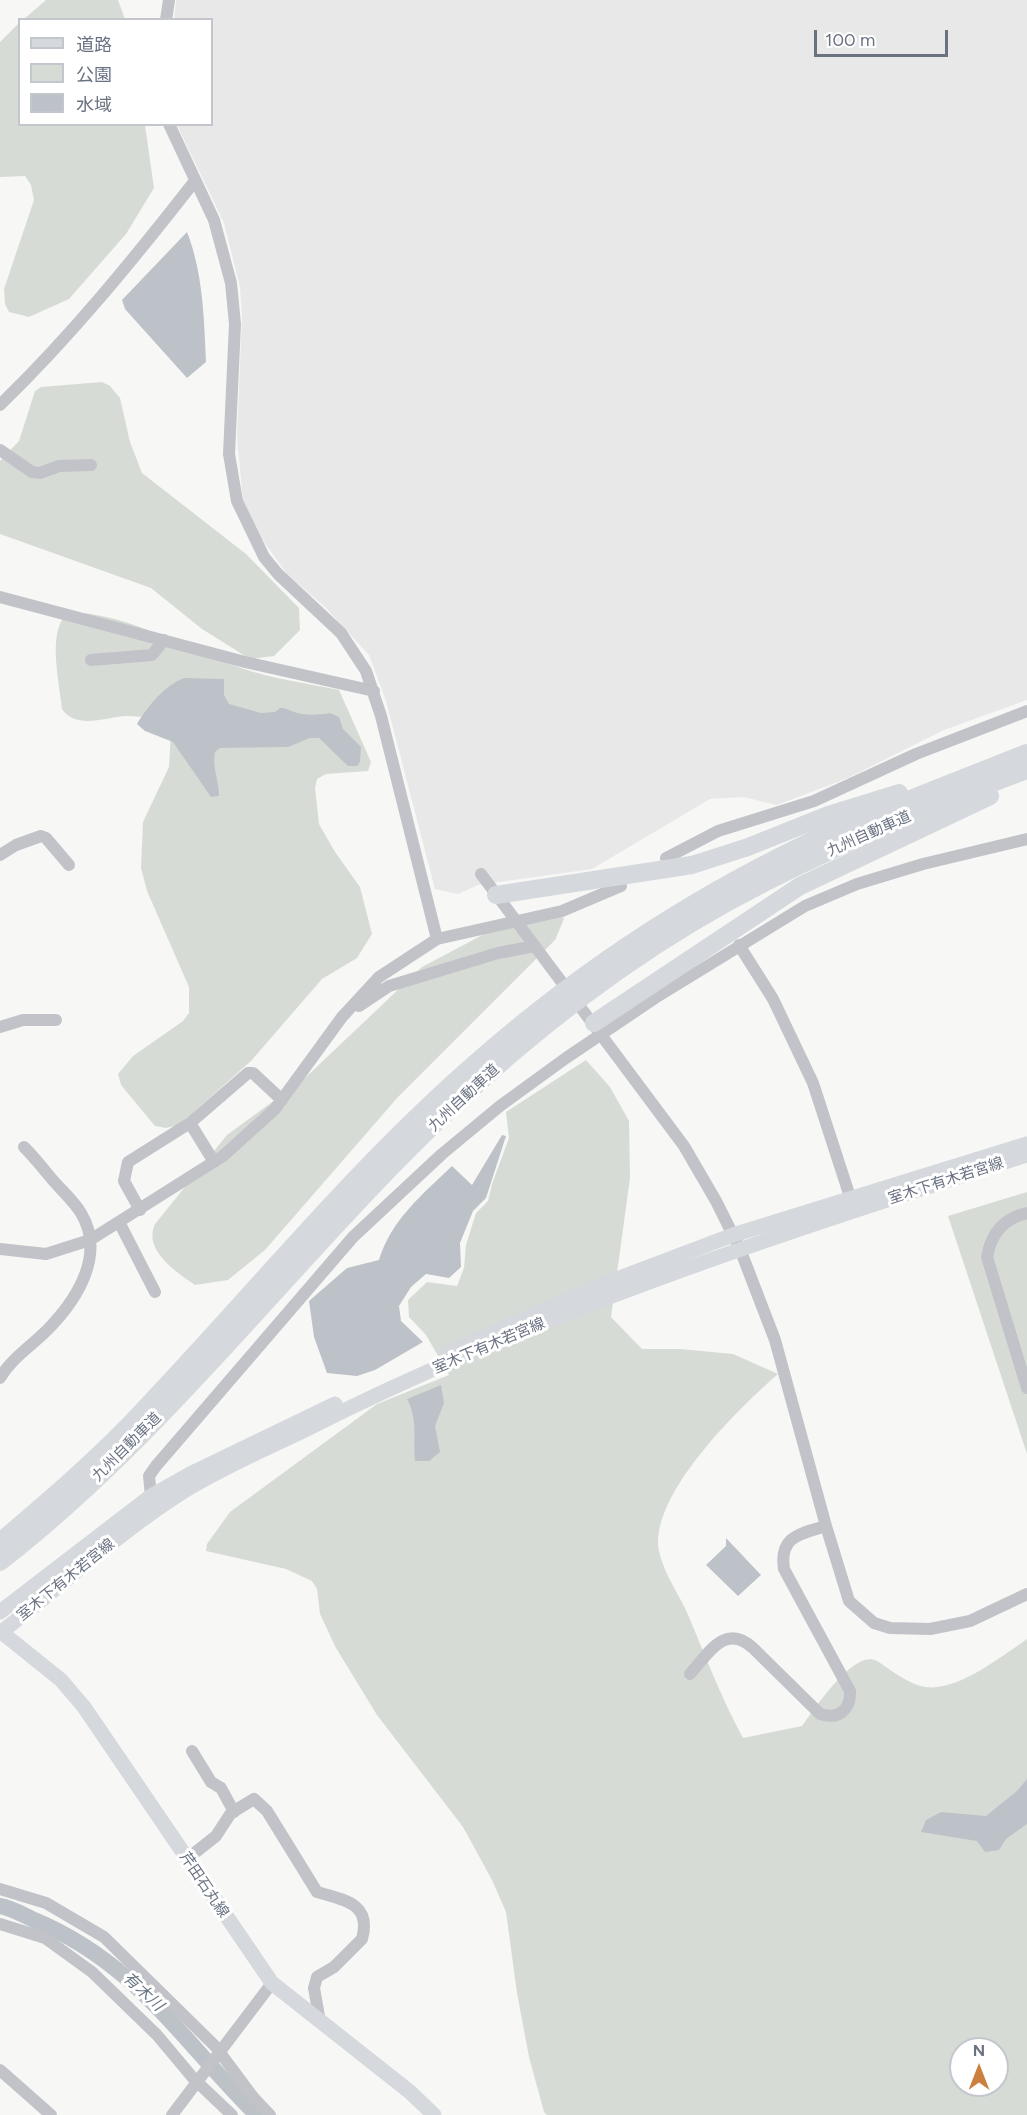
<!DOCTYPE html>
<html>
<head>
<meta charset="utf-8">
<style>
  body { margin:0 }
  #map { position:relative; width:1027px; height:2115px; overflow:hidden; background:#f7f7f5; font-family:Figtree,"Noto Sans JP",sans-serif }
  canvas { display:block }
  .legend { position:absolute; left:18px; top:18px; width:195px; height:108px; box-sizing:border-box; background:#fff; border:2px solid #c3c7cd; margin:0; padding:8px 10px; list-style:none; font-size:18px; color:#6a7282 }
  .legend li { display:flex; align-items:center; gap:12px; height:30px }
  .legend b { width:30px; border:2px solid #c3c7cd }
  .north { position:absolute; left:949px; top:2037px; width:60px; height:60px; box-sizing:border-box; background:#fff; border:2px solid #c3c7cd; border-radius:50%; rotate:0deg; font-size:16px; font-weight:700; line-height:24px; text-align:center; color:#6a7282 }
  .north::after { content:''; display:block; margin:auto; width:21px; height:27px; background:#cc8040; clip-path:polygon(50% 0,100% 100%,50% 72%,0 100%) }
  .scale { position:absolute; left:814px; top:30px; width:134px; height:27px; box-sizing:border-box; border:3px solid #6a7282; border-top:0; padding-left:8px; font-size:18px; line-height:21px; white-space:nowrap; color:#6a7282; -webkit-text-stroke:4px #fff; paint-order:stroke }
</style>
</head>
<body>
<div id="map">
<canvas width="1027" height="2115"></canvas>
<ul class="legend">
<li><b style="height:8px;background:#d5d8dc"></b>道路</li>
<li><b style="height:16px;background:#d6dcd5"></b>公園</li>
<li><b style="height:16px;background:#bdc2c8"></b>水域</li>
</ul>
<div class="north">N</div>
<div class="scale">100 m</div>
</div>
<script>
const c = document.querySelector('canvas').getContext('2d');
c.lineJoin = 'round';
function fill(path, color) { c.fillStyle = color; c.fill(path, 'evenodd'); }
function strokePath(path, color, width, dash) { c.strokeStyle = color; c.lineWidth = width; c.lineCap = dash ? 'butt' : 'round'; c.setLineDash(dash || []); c.stroke(path); }
function write(font, color, halo, rows, align = 'center') {
  c.font = font + ' Figtree,"Noto Sans JP",sans-serif'; c.lineWidth = 6; c.setLineDash([]); c.textBaseline = 'middle'; c.strokeStyle = halo; c.fillStyle = color; for (const [text, x, y, turn = 0] of rows) {
    c.save(); c.translate(x, y); c.rotate((+turn || 0) * Math.PI / 180); c.textAlign = isNaN(turn) ? turn : align; if (halo) c.strokeText(text, 0, 0); c.fillText(text, 0, 0); c.restore();
  }
}
const built = new Path2D(`
  M176,0h851v700l-83,30 -96,48 -71,27 -34,-8 -33,2 -118,70 -114,16 -20,9 -23,-5 -49,-188 -17,-46 -43,-47 -39,-34 -28,-39 -16,-35 -6,-63 5,-120 -2,-30 -16,-64 -47,-98 35,-1v-104h-38z`);
const green = new Path2D(`
  M46,0h72l7,19h-101z
  M19,23l1,101 125,1 9,63 -28,46 -57,65 -40,18 -20,-5 -4,-8 -1,-15 30,-89 -3,-15 -6,-9 -25,1v-135z
  M102,382l8,4 10,12 10,44 12,31 104,81 53,54 1,22 -26,26 -24,3 -48,-30 -51,-41 -151,-54v-73l19,-20 16,-50 6,-4z
  M71,612c63,3 112,37 170,56 31,11 66,15 98,22l32,72 -3,9 -42,3 -9,5 -2,9 4,36 16,28 25,35 12,47 -15,24 -35,21 -71,82 -72,64 -13,3 -11,-2 -34,-41 -3,-11 15,-18 50,-35 6,-8v-26l-42,-96 -6,-23 2,-46 26,-55 2,-35 -16,-14c-10,-1 -20,-2 -29,-2 -20,1 -50,14 -64,-7 -2,-25 -17,-85 9,-97z
  M559,912l5,7 -9,21 -157,157 -133,153 -37,30 -33,5c-20,-14 -52,-35 -40,-61l72,-89 79,-58 116,-110 85,-45z
  M586,1060l24,27 19,34 1,57 -19,139 31,32h38l53,5 45,20c-38,33 -129,121 -119,177 5,24 21,44 30,66 17,41 33,82 54,121l59,-12c12,-16 52,-78 75,-65 14,9 31,23 48,26 32,5 77,-31 102,-48v476h-480l-3,-3 -15,-55 -12,-64 -11,-81 -14,-32 -29,-53 -86,-112 -41,-67 -16,-34 -3,-25 -5,-8 -26,-12 -80,-18 1,-7 23,-32 147,-108 72,-29 -23,-40 -17,-18 -1,-17 19,-18 30,4 7,-18 2,-23 10,-32 12,-12 4,-17 17,-46 -3,-26zM961,2049h36v36h-36z
  M1027,1192v262l-79,-238z`);
const water = new Path2D(`
  M187,232c16,41 17,86 19,130l-19,16 -62,-69 -3,-9z
  M184,678l40,1v16l5,9 32,9 14,-1 5,-4c6,0 9,2 14,4 12,4 24,3 36,1l9,4 4,12 18,18 -1,15 -3,4h-9l-29,-28h-9l-22,9 -68,1 -5,4c-3,15 4,29 4,44l-8,1 -38,-55 -28,-11 -8,-7c10,-17 28,-39 47,-46z
  M502,1135l4,1 -20,62 -13,13 -13,32 1,24 -12,11 -23,-4 -15,13 -12,19 2,15 22,21 -48,28 -18,6 -30,-3 -13,-36 -5,-36 38,-33 32,-8c12,-40 43,-65 73,-94l20,19z
  M441,1385l3,18 -9,23 5,26 -11,9h-14c-2,-22 3,-42 -8,-62z
  M726,1538l35,37 -23,21 -32,-31 20,-19z
  M1027,1779v45l-21,15 -7,11 -14,2 -8,-11 -56,-9 5,-12 15,-8 45,4 31,-25z`);
const river = new Path2D(`
  M0,1906c12,2 23,9 34,14 103,43 147,120 223,195`);
const minor = new Path2D(`
  M166,20l3,-20
  M169,124l45,96 17,63 4,41 -6,130 8,47 27,56 14,17 63,59 25,38 15,45 56,223
  M0,405c71,-69 133,-145 194,-223
  M0,450l32,22 8,1 19,-7 32,-1
  M0,597l245,65 129,29
  M91,660l61,-5 12,-15
  M0,855l16,-10 25,-9 5,2 23,27
  M666,858l52,-27 96,-30 102,-47 111,-43
  M481,874l203,272 32,55 24,48 35,91 51,186 23,75 25,22 16,5 40,1 40,-8 57,-27
  M739,945l34,54 40,84 40,123
  M359,1006l30,-20 109,-33 37,-7
  M0,1027l23,-7h33
  M190,1123l24,39
  M140,1210l-16,-29 4,-19 62,-39 58,-50h5l29,27
  M1027,1213c-24,5 -36,21 -40,44l40,131
  M119,1222l36,70
  M0,1249l46,5 44,-14 133,-84 52,-47 67,-92 37,-40 58,-38 125,-28 59,-25
  M0,1378c13,-22 35,-34 52,-53 27,-29 53,-72 29,-112 -8,-13 -20,-23 -30,-35 -9,-11 -17,-21 -27,-31
  M151,1496l-2,-20 7,-10 197,-229 89,-83 58,-48 66,-48 89,-60 150,-92 52,-22 66,-20 104,-25
  M690,1674c18,-20 35,-52 63,-26l67,66c18,6 31,-4 30,-23l-66,-122c-5,-33 16,-35 42,-43
  M192,1751l19,31 10,6 13,24
  M187,1859l29,-23 15,-23 23,-14 13,12 50,81c27,8 55,11 45,47l-28,28 -17,10 -3,11 6,34
  M0,1889l46,14 58,34 111,109 38,51 17,18
  M0,1924l45,14 47,34 65,63 36,43 39,37
  M0,2070l51,45
  M172,2115l100,-132`);
const major = new Path2D(`
  M447,1353l146,-65 140,-53 294,-91
  M0,1612l151,-116 39,-22 145,-70
  M0,1631l61,49 23,27 188,276 138,109 24,23
  M0,1633c62,-47 120,-102 186,-143 39,-24 82,-42 123,-62 229,-116 474,-195 718,-273`);
const highway = new Path2D(`
  M496,895l196,-30 56,-18 80,-32 71,-22
  M594,1023l206,-137 190,-90
  M0,1542c43,-37 87,-74 127,-115 113,-117 215,-245 336,-353 103,-93 219,-171 344,-231 72,-33 146,-61 220,-90
  M0,1562c178,-138 309,-326 475,-476 88,-80 186,-151 291,-204 85,-43 173,-79 261,-112`);
const streetNames = [
  ["九州自動車道",869,834,-24],
  ["九州自動車道",464,1098,-43],
  ["室木下有木若宮線",946,1181,-18],
  ["室木下有木若宮線",489,1346,-23],
  ["九州自動車道",127,1447,-45],
  ["室木下有木若宮線",66,1580,-39],
  ["芹田石丸線",204,1885,56]
];
const waterNames = [
  ["有木川",143,1992,43]
];
fill(built, '#e8e8e8');
fill(green, '#d6dcd5');
fill(water, '#bdc2c8');
strokePath(river, '#bdc2c8', 16);
strokePath(minor, '#c1c3c8', 12);
strokePath(major, '#d5d8dc', 15);
strokePath(highway, '#d5d8dc', 18);
write('15px', '#6a7282', '#fff', streetNames);
write('italic 16px', '#6b7885', '#fff', waterNames);
</script>
</body>
</html>
